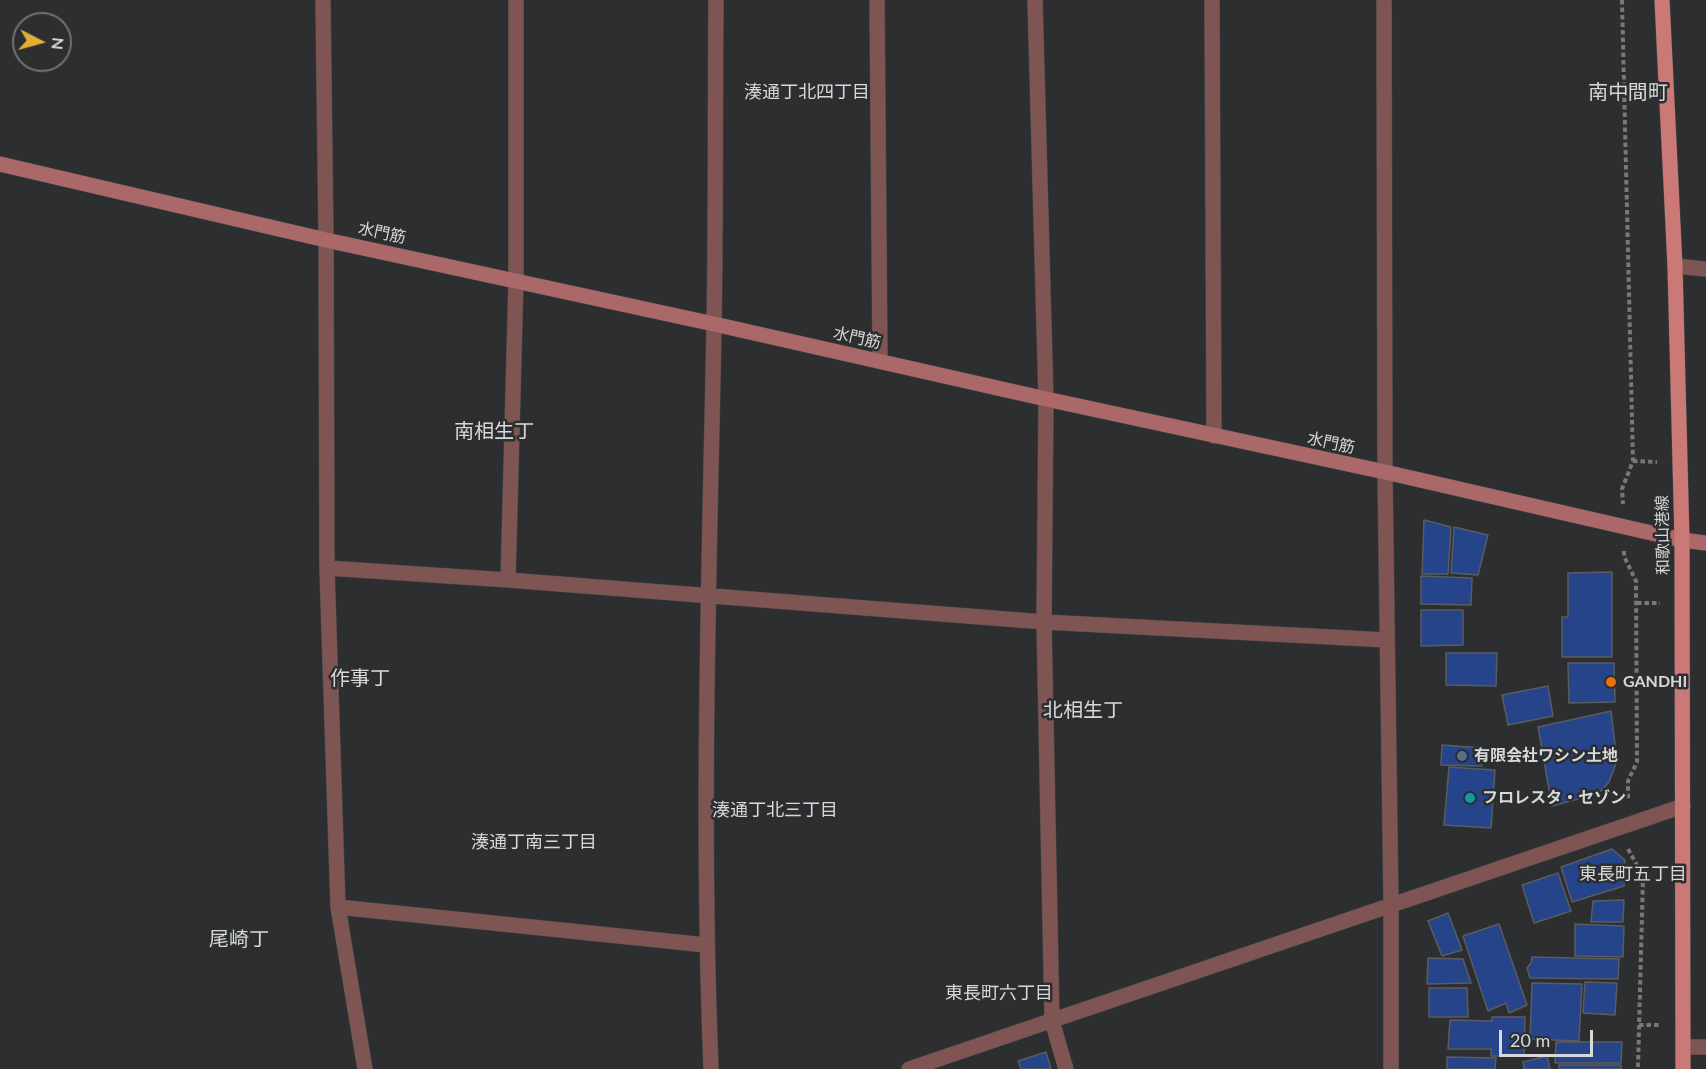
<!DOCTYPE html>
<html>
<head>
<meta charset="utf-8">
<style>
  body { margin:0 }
  #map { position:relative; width:1706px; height:1069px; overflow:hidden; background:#2c2e30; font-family:Lato,sans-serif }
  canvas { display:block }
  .north { position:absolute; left:12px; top:12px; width:60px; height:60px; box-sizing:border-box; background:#2c2e30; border:2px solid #707274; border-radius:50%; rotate:96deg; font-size:16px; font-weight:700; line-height:24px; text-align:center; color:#d7d8d9 }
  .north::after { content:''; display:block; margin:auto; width:21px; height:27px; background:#e4ae35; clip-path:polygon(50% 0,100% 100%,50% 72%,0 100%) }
  .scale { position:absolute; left:1499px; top:1030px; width:94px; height:27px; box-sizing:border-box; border:3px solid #d7d8d9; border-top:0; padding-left:8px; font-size:18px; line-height:21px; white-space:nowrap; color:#d7d8d9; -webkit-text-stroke:4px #2c2e30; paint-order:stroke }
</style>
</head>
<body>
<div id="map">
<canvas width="1706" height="1069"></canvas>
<div class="north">N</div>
<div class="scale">20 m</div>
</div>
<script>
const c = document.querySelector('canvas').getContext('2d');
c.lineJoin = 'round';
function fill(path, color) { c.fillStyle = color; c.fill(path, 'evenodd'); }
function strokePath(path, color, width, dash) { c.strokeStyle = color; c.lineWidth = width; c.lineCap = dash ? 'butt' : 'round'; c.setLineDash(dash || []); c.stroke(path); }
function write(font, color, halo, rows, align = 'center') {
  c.font = font + ' Lato,"Noto Sans JP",sans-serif'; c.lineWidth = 5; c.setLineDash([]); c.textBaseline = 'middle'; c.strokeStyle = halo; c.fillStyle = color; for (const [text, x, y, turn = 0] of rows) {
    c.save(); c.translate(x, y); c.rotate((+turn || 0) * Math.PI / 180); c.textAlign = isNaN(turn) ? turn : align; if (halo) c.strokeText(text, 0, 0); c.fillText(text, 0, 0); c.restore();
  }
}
const building = new Path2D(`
  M1424,520l27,7 -3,47h-26z
  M1454,527l34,8 -10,40 -27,-2z
  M1612,572v85h-50v-40h6v-44z
  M1421,576l51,2 -1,27 -50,-1z
  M1421,610h42v35l-42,1z
  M1446,653h51l-1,33 -50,-1z
  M1568,663h46l1,39 -46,1z
  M1548,686l5,30 -45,9 -6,-30z
  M1611,711l6,50 -8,21 -7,8 -9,5 -41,11 -14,-79z
  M1442,745l42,3 -2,18 -41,-1z
  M1449,767l46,3 -4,58 -47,-3z
  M1612,849l13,11 -1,26 -52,16 -11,-35z
  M1558,873l13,38 -37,12 -12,-38z
  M1624,900l-1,22h-32l2,-21z
  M1448,913l14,37 -20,6 -14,-35z
  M1499,924l28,81 -18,8 -3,-10 -18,8 -25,-75z
  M1575,924l49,2 -1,31 -48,-1z
  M1532,957l87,2 -1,20 -88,-1 -3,-10 4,-5z
  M1428,958l35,1 8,24 -44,1z
  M1585,982l32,1 -2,32 -32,-2z
  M1532,983l50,1 -3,57 -49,-2z
  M1429,988h38l1,29h-39z
  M1492,1017h33l-1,39h-33v-7h-43l2,-29 42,1z
  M1556,1042h66l-1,21h-66z
  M1046,1052l5,17h-30l-3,-8z
  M1547,1056l3,13h-26l-1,-7z
  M1447,1057l49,1 -1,11h-48z
  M1559,1065h62v4h-62z`);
const path = new Path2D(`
  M1622,0l11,461 -11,28 1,15
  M1633,461l24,1
  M1624,551v5l12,25 1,181 -9,19v18
  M1637,603h23
  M1628,849l15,27 -5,193
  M1639,1025h21`);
const street = new Path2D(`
  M323,0l3,240 1,328 11,339 27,162
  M877,0l3,361
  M1035,0l11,399 -2,223 8,399 14,48
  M1212,0l2,436
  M1384,0l1,472 6,433v164
  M1675,266l31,3
  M327,568l181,12 536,42 343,18
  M508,580l8,-300v-280
  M338,907l368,38
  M1683,1047h23
  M711,1069c-10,-247 -2,-494 3,-741 2,-109 1,-219 2,-328
  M909,1069l774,-263`);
const secondary = new Path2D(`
  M0,164l326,76 388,84 332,75 339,73 297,68 24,3`);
const primary = new Path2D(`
  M1662,0l13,266 7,274 1,529`);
const markers = [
  [1611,682,6,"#e8710a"],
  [1462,756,6,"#5c6f8a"],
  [1470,798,6,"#0f9aa8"]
];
const streetNames = [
  ["水門筋",382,233,12],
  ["水門筋",857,338,13],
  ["水門筋",1331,443,12],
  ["和歌山港線",1663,535,-91]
];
const poiNames = [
  ["GANDHI",1623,682],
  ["有限会社ワシン土地",1474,756],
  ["フロレスタ・セゾン",1482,798]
];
const neighbourhoodNames = [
  ["湊通丁北四丁目",807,92],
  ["湊通丁北三丁目",775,810],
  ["湊通丁南三丁目",534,842],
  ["東長町五丁目",1633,874],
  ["東長町六丁目",999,993]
];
const quarterNames = [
  ["南中間町",1628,93],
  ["南相生丁",494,432],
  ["作事丁",360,679],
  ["北相生丁",1083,711],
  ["尾崎丁",239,940]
];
fill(building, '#26448a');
strokePath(building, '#5b5c5f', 1.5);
strokePath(street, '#47494b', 16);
strokePath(secondary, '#47494b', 16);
strokePath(primary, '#47494b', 16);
strokePath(path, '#767879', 4, [4.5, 3]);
strokePath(street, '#7e5553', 15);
strokePath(secondary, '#aa6968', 15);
strokePath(primary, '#cb7977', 15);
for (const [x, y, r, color] of markers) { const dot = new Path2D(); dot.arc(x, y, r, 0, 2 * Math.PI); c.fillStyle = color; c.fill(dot); strokePath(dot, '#2c2e30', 2); }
write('16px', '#d7d8d9', '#2c2e30', streetNames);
write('bold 16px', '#d7d8d9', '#2c2e30', poiNames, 'left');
write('18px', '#d7d8d9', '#2c2e30', neighbourhoodNames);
write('20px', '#d7d8d9', '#2c2e30', quarterNames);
</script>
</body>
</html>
